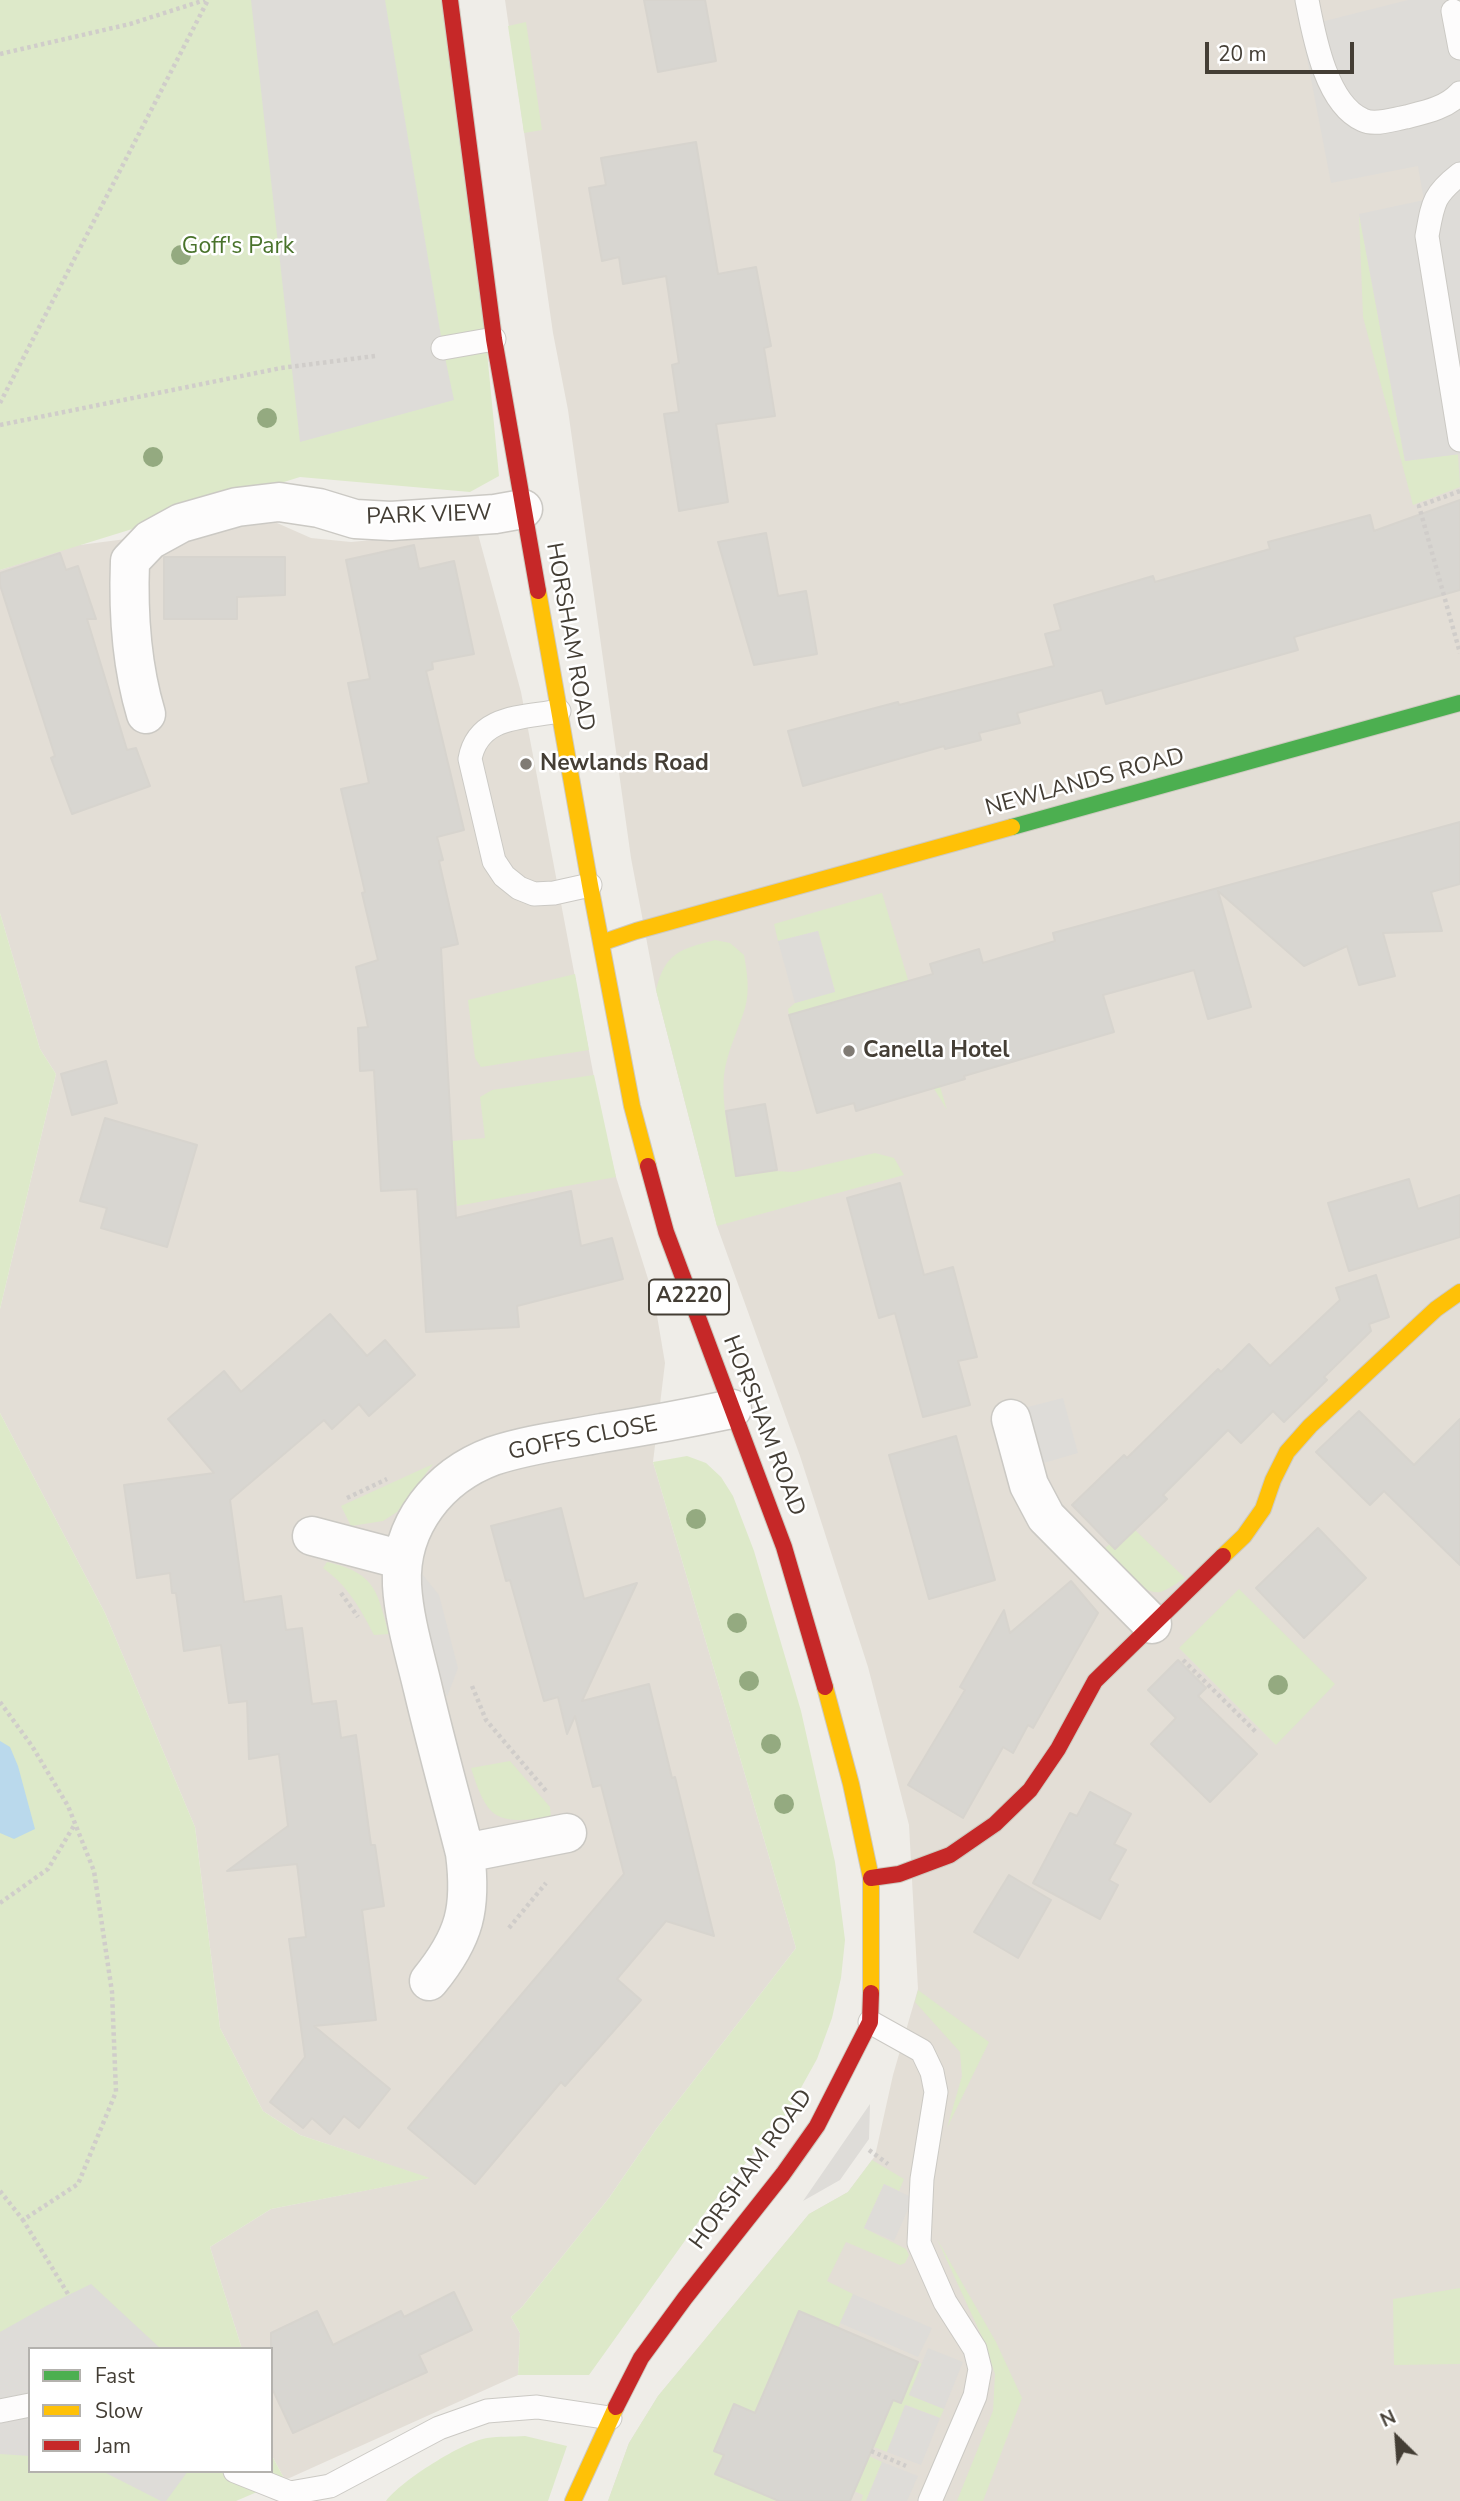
<!DOCTYPE html>
<html>
<head>
<meta charset="utf-8">
<style>
  body { margin:0 }
  #map { position:relative; width:1460px; height:2501px; overflow:hidden; background:#efede8; font-family:"Nunito Sans",sans-serif }
  canvas { display:block }
  .legend { position:absolute; left:28px; top:2347px; width:245px; height:126px; box-sizing:border-box; background:#fff; border:2px solid #b4b2ae; margin:0; padding:9px 12px; list-style:none; font-size:21px; color:#443e35 }
  .legend li { display:flex; align-items:center; gap:14px; height:35px }
  .legend b { width:35px; border:2px solid #b4b2ae }
  .north { position:absolute; left:1362px; top:2403px; width:70px; height:70px; -webkit-text-stroke:5px #fff; paint-order:stroke; rotate:335deg; font-size:19px; font-weight:700; line-height:28px; text-align:center; color:#443e35 }
  .north::after { content:''; display:block; margin:auto; width:24px; height:32px; background:#443e35; clip-path:polygon(50% 0,100% 100%,50% 72%,0 100%) }
  .scale { position:absolute; left:1205px; top:42px; width:149px; height:32px; box-sizing:border-box; border:4px solid #443e35; border-top:0; padding-left:9px; font-size:21px; line-height:24px; white-space:nowrap; color:#443e35; -webkit-text-stroke:5px #fff; paint-order:stroke }
</style>
</head>
<body>
<div id="map">
<canvas width="1460" height="2501"></canvas>
<ul class="legend">
<li><b style="height:9px;background:#4caf50"></b>Fast</li>
<li><b style="height:9px;background:#ffc107"></b>Slow</li>
<li><b style="height:9px;background:#c62828"></b>Jam</li>
</ul>
<div class="north">N</div>
<div class="scale">20 m</div>
</div>
<script>
const c = document.querySelector('canvas').getContext('2d');
c.lineJoin = 'round';
function fill(path, color) { c.fillStyle = color; c.fill(path, 'evenodd'); }
function strokePath(path, color, width, dash) { c.strokeStyle = color; c.lineWidth = width; c.lineCap = dash ? 'butt' : 'round'; c.setLineDash(dash || []); c.stroke(path); }
function write(font, color, halo, rows, align = 'center') {
  c.font = font + ' "Nunito Sans",sans-serif'; c.lineWidth = 5; c.setLineDash([]); c.textBaseline = 'middle'; c.strokeStyle = halo; c.fillStyle = color; for (const [text, x, y, turn = 0] of rows) {
    c.save(); c.translate(x, y); c.rotate((+turn || 0) * Math.PI / 180); c.textAlign = isNaN(turn) ? turn : align; if (halo) c.strokeText(text, 0, 0); c.fillText(text, 0, 0); c.restore();
  }
}
const residential = new Path2D(`
  M505,0h955v2501h-852l21,-58 29,-47 151,-182 39,-22 27,-36 18,-81 25,-86 -9,-164 -41,-158 -68,-211 -83,-230 -61,-236 -25,-132 -63,-448 -15,-77z
  M277,523l34,15 40,4 32,-3 92,-16 46,169 82,433 13,52 38,121 11,65 -12,99 143,486 -139,180 -48,70 -87,109 -11,10 9,16 -2,42 -233,105 -14,-26v-105h-29l-32,-102 61,-38 157,-31 -128,-43 -37,-24 -43,-83 -25,-201 -90,-214 -105,-200v-104l56,-235 -16,-25 -40,-136v-343l72,-24 170,-22z`);
const green = new Path2D(`
  M0,0h453l46,476 -29,16 -170,-15 -300,93z
  M526,22l16,108 -18,3 -16,-107z
  M1359,214l46,247 53,-7 2,33 -47,18 -50,-188z
  M882,893l65,217 -17,-28 -29,-99 -112,32 -1,-6 7,-6 40,-12 -17,-60 -40,10 -4,-17z
  M0,913l40,136 16,25 -56,235z
  M715,940l15,3 14,12c3,17 6,36 1,53 -7,23 -18,43 -21,67 -3,32 7,69 12,101l37,-5 21,1 81,-19 19,5 10,17 -187,51 -61,-236c9,-37 24,-41 59,-50z
  M575,974l14,76 -108,17 -6,-9 -7,-58z
  M594,1075l22,102 -159,29 -5,-65 33,-3 -5,-41 12,-7z
  M0,1413l105,200 90,214 25,201 43,83 37,24 130,43 -159,31 -61,38 32,102h-212v122h241v-17l14,26 -49,21h-236z
  M687,1456l19,7 15,14 12,19 21,55 47,160 34,151 10,78 -4,38 -9,40 -15,41 -30,54 -78,94 -120,168h-71l2,-42 -9,-16 11,-10 87,-109 48,-70 139,-180 -143,-486z
  M433,1464l-36,48 -14,9 -32,5 -10,-20z
  M1135,1530l50,48c-7,4 -17,12 -25,14 -18,3 -46,-28 -60,-40l10,-8 5,5z
  M327,1562c48,11 50,28 62,72l-15,1c-14,-27 -26,-49 -51,-67z
  M1239,1589l96,95 -59,61 -97,-97z
  M510,1761l40,46 1,10c-54,7 -63,5 -80,-49z
  M918,1990l71,52 -42,86 15,-52 -2,-24 -45,-50z
  M872,2160l32,19 -5,12 -15,-7 -20,44 42,21 3,6 -4,8 -5,2 -54,-23 -19,39 26,13 -15,34 -39,-16 -44,101 -31,42 -9,19 64,27h-171l21,-58 29,-47 151,-182 39,-22z
  M937,2239l59,103 26,56 -39,103h-26l36,-90 2,-37 -12,-35z
  M1460,2288v76l-66,1 -1,-66z
  M918,2362l4,2 -13,31 35,14 -4,9 -34,-13 -19,47 -13,-5 19,-47 8,3z
  M525,2436l42,10 -19,55h-162c15,-20 76,-59 101,-63 12,-2 26,-1 38,-2z
  M869,2456l13,6 -16,39h-5l2,-6 -9,-4z`);
const parking = new Path2D(`
  M251,0h134l58,348 11,52 -154,42z
  M1408,0h52v454l-55,7 -46,-247 65,-14 -6,-34 -87,17 -30,-156z
  M818,931l17,61 -40,11 -17,-62z
  M1063,1398l15,55 -38,11 -16,-56z
  M422,1574l17,21 19,73 -11,29 -22,-71 -5,-32z
  M870,2104l-1,35 -29,41 -37,21z
  M884,2184l29,14 -19,43 -30,-13z
  M91,2284l70,65h-131v107l-30,-2v-122l48,-27z
  M853,2294l79,34 -14,29 -78,-34z
  M928,2348l35,14 -19,47 -35,-14z
  M905,2405l35,13 -19,47 -34,-13z
  M882,2462l36,14 -11,25h-41z
  M102,2471h86l-22,30h-5z`);
const water = new Path2D(`
  M0,1741l10,6 8,19 17,63 -21,10 -14,-6z`);
const building = new Path2D(`
  M644,0h61l11,61 -58,11z
  M696,142l22,132 38,-7 15,79 -7,2 11,68 -59,8 12,78 -49,9 -15,-97 15,-2 -7,-47 7,-2 -13,-87 -43,8 -4,-27 -17,4 -13,-73 17,-3 -5,-27z
  M1460,500v90l-166,47 4,13 -192,54 -4,-14 -85,23 3,10 -41,10 2,7 -36,9 -1,-3 -141,40 -15,-55 110,-29 1,3 155,-39 -9,-32 16,-4 -7,-25 99,-29 2,6 115,-33 -2,-7 102,-27 4,16z
  M766,533l12,63 28,-5 11,63 -63,11 -36,-123z
  M414,545l5,24 35,-8 20,93 -42,8 1,7 -7,2 38,159 -27,7 6,23 -4,1 19,83 -17,4 15,270 115,-27 10,55 31,-8 11,41 -106,27 2,21 -93,5 -9,-143 -36,2 -7,-121 -14,1 -2,-43 10,-1 -12,-60 22,-7 -16,-67 3,-1 -24,-103 28,-6 -21,-100 22,-4 -24,-119z
  M60,553l6,17 12,-4 18,53h-9l40,131 9,-2 14,38 -78,28 -21,-56 4,-2 -55,-171v-12z
  M164,557h121v38l-48,2v22h-73z
  M1460,822v62l-29,8 11,39 -59,2 12,43 -36,9 -12,-39 -43,20 -86,-75 33,116 -43,12 -14,-49 -91,25 11,37 -150,44 1,3 -109,32 -2,-8 -37,10 -28,-98 144,-41 -3,-10 49,-15 4,14 72,-22 -2,-8z
  M106,1061l11,42 -45,12 -11,-41z
  M765,1104l12,66 -41,6 -10,-65z
  M105,1118l92,27 -30,102 -66,-19 6,-20 -27,-7z
  M1409,1179l9,30 42,-14v42l-111,34 -21,-68z
  M900,1183l24,92 29,-8 24,90 -19,4 12,44 -47,12 -28,-104 -16,5 -32,-120z
  M1376,1275l13,42 -20,7 2,7 -47,46 3,3 -43,42 -11,-11 -32,32 -13,-13 -65,65 4,4 -52,50 -43,-44 52,-50 3,3 91,-89 3,3 28,-28 21,22 70,-66 -4,-12z
  M330,1314l37,42 18,-16 30,35 -46,41 -10,-12 -27,25 -8,-9 -94,80 14,102 37,-6 5,34 16,-2 10,76 24,-3 5,37 15,-3 15,110h4l9,61 -22,4 14,110 -62,6 76,63 -31,39 -15,-12 -14,18 -18,-16 -9,10 -33,-26 35,-45 -16,-118 17,-2 -9,-73 -70,7 61,-45 -9,-72 -30,5 -2,-58 -18,2 -8,-58 -37,6 -8,-58h-4l-2,-20 -33,5 -13,-93 90,-12 -46,-54 56,-48 17,21z
  M1359,1411l55,54 46,-46v146l-76,-74 -14,14 -54,-53z
  M956,1436l39,144 -66,19 -40,-144z
  M561,1508l23,91 53,-16 -55,118 67,-17 23,94 3,-1 39,159 -48,-15 -49,58 24,21 -76,86 -4,-4 -86,102 -67,-56 216,-254 -23,-89 -8,2 -18,-71 -8,18 -9,-37 -14,4 -34,-121 -4,1 -15,-55z
  M1318,1528l48,50 -62,60 -48,-50z
  M1071,1581l27,32 -65,115 -5,-3 -15,28 -10,-6 -40,71 -55,-33 57,-95 -5,-3 44,-77 6,23z
  M1178,1660l28,28 -8,8 59,58 -47,48 -59,-58 25,-26 -28,-28z
  M1090,1792l41,22 -17,30 12,6 -17,30 9,5 -18,34 -67,-36 37,-70 7,3z
  M1009,1875l42,25 -33,58 -44,-26z
  M454,2292l18,38 -53,25 8,17 -134,61 -22,-47v-53l46,-22 16,34 68,-34 3,6z
  M799,2311l119,51 -17,41 -8,-3 -43,101h-71l-64,-27 9,-19 -10,-4 20,-47 21,9z`);
const path = new Path2D(`
  M0,54l130,-30 75,-24
  M0,403l208,-403
  M0,425l281,-57 94,-12
  M1460,491l-41,15 41,147
  M347,1498l40,-19
  M341,1593l17,24
  M1183,1660l74,73
  M472,1686l14,34 61,72
  M0,1702l32,44 36,60 26,65 18,121 4,100 -38,92 -55,36 45,74
  M0,1903l48,-34 27,-45
  M509,1928l37,-45
  M869,2150l19,14
  M0,2191l23,29
  M871,2451l35,15`);
const lane = new Path2D(`
  M1307,0c7,36 19,104 56,120 12,6 31,-1 43,-3 20,-5 40,-9 54,-24
  M1453,11l7,37
  M1460,174c-27,21 -27,29 -33,62l33,204
  M443,348l51,-9
  M559,711c-36,7 -81,4 -89,48l24,102 10,15 15,12 15,6 20,-1 36,-8
  M870,2022l52,29 10,21 4,20 -14,87 -3,64 26,59 30,47 5,20 -5,27 -45,105
  M0,2411l30,-6
  M235,2471l55,22 40,-7 109,-58 48,-17 50,-4 73,11`);
const street = new Path2D(`
  M146,714c-15,-50 -18,-101 -16,-153l20,-21 31,-17 56,-16 42,-5 40,6 36,11 36,2 104,-7 28,-5
  M1011,1419l18,66 17,32 106,107
  M312,1536l91,24
  M465,1853c-14,-55 -29,-109 -42,-164 -8,-34 -19,-69 -21,-104 -3,-60 37,-109 91,-129 36,-12 73,-16 109,-23 44,-7 87,-15 130,-24
  M429,1981c36,-44 43,-73 36,-128l102,-20`);
const fast = new Path2D(`
  M1012,827l448,-124`);
const slow = new Path2D(`
  M538,591l52,294 42,221 16,60
  M601,943l35,-12 376,-104
  M1223,1556l21,-20 19,-27 10,-29 14,-28 23,-26 126,-117 24,-17
  M825,1687l26,97 20,94v115
  M573,2501l43,-94`);
const jam = new Path2D(`
  M450,0l44,339 44,252
  M648,1166l18,66 118,315 41,140
  M871,1878l28,-4 51,-19 45,-31 35,-34 28,-41 37,-68 128,-125
  M616,2407l25,-49 44,-60 98,-124 34,-48 53,-104 1,-29`);
const trees = [
  [181,255],
  [267,418],
  [153,457],
  [696,1519],
  [737,1623],
  [749,1681],
  [1278,1685],
  [771,1744],
  [784,1804]
];
const markers = [
  [526,764,7,"#807b74"],
  [849,1051,7,"#807b74"]
];
const shields = [
  [689,1297,80]
];
const shieldNames = [
  ["A2220",689,1297]
];
const parkNames = [
  ["Goff's Park",238,247]
];
const streetNames = [
  ["PARK VIEW",429,516,-2],
  ["HORSHAM ROAD",569,637,80],
  ["NEWLANDS ROAD",1085,783,-15],
  ["HORSHAM ROAD",763,1426,69],
  ["GOFFS CLOSE",583,1439,-11],
  ["HORSHAM ROAD",752,2170,-54]
];
const poiNames = [
  ["Newlands Road",540,764],
  ["Canella Hotel",863,1051]
];
fill(residential, '#e3ded6');
fill(green, '#dde9c9');
fill(parking, '#dedcd8');
fill(water, '#bad9ec');
fill(building, '#d8d6d1');
strokePath(building, '#d7d4ce', 2);
strokePath(lane, '#cbc9c4', 25);
strokePath(street, '#cbc9c4', 41);
strokePath(fast, '#cecac0', 18);
strokePath(slow, '#cecac0', 18);
strokePath(jam, '#cecac0', 18);
strokePath(path, '#d0cdca', 4.5, [3.5, 3.5]);
strokePath(lane, '#fdfcfc', 23);
strokePath(street, '#fdfcfc', 38);
strokePath(fast, '#4caf50', 16);
strokePath(slow, '#ffc107', 16);
strokePath(jam, '#c62828', 16);
c.fillStyle = '#94aa80';
for (const [x, y] of trees) { c.beginPath(); c.arc(x, y, 10, 0, 2 * Math.PI); c.fill(); }
for (const [x, y, r, color] of markers) { const dot = new Path2D(); dot.arc(x, y, r, 0, 2 * Math.PI); c.fillStyle = color; c.fill(dot); strokePath(dot, '#fff', 2.5); }
for (const [x, y, w] of shields) { const box = new Path2D(); box.roundRect(x - w / 2, y - 17.5, w, 35, 5); c.fillStyle = '#fff'; c.fill(box); strokePath(box, '#443e35', 2); }
write('bold 21px', '#443e35', null, shieldNames);
write('23px', '#49732b', '#fff', parkNames);
write('23px', '#443e35', '#fff', streetNames);
write('bold 23px', '#443e35', '#fff', poiNames, 'left');
</script>
</body>
</html>
